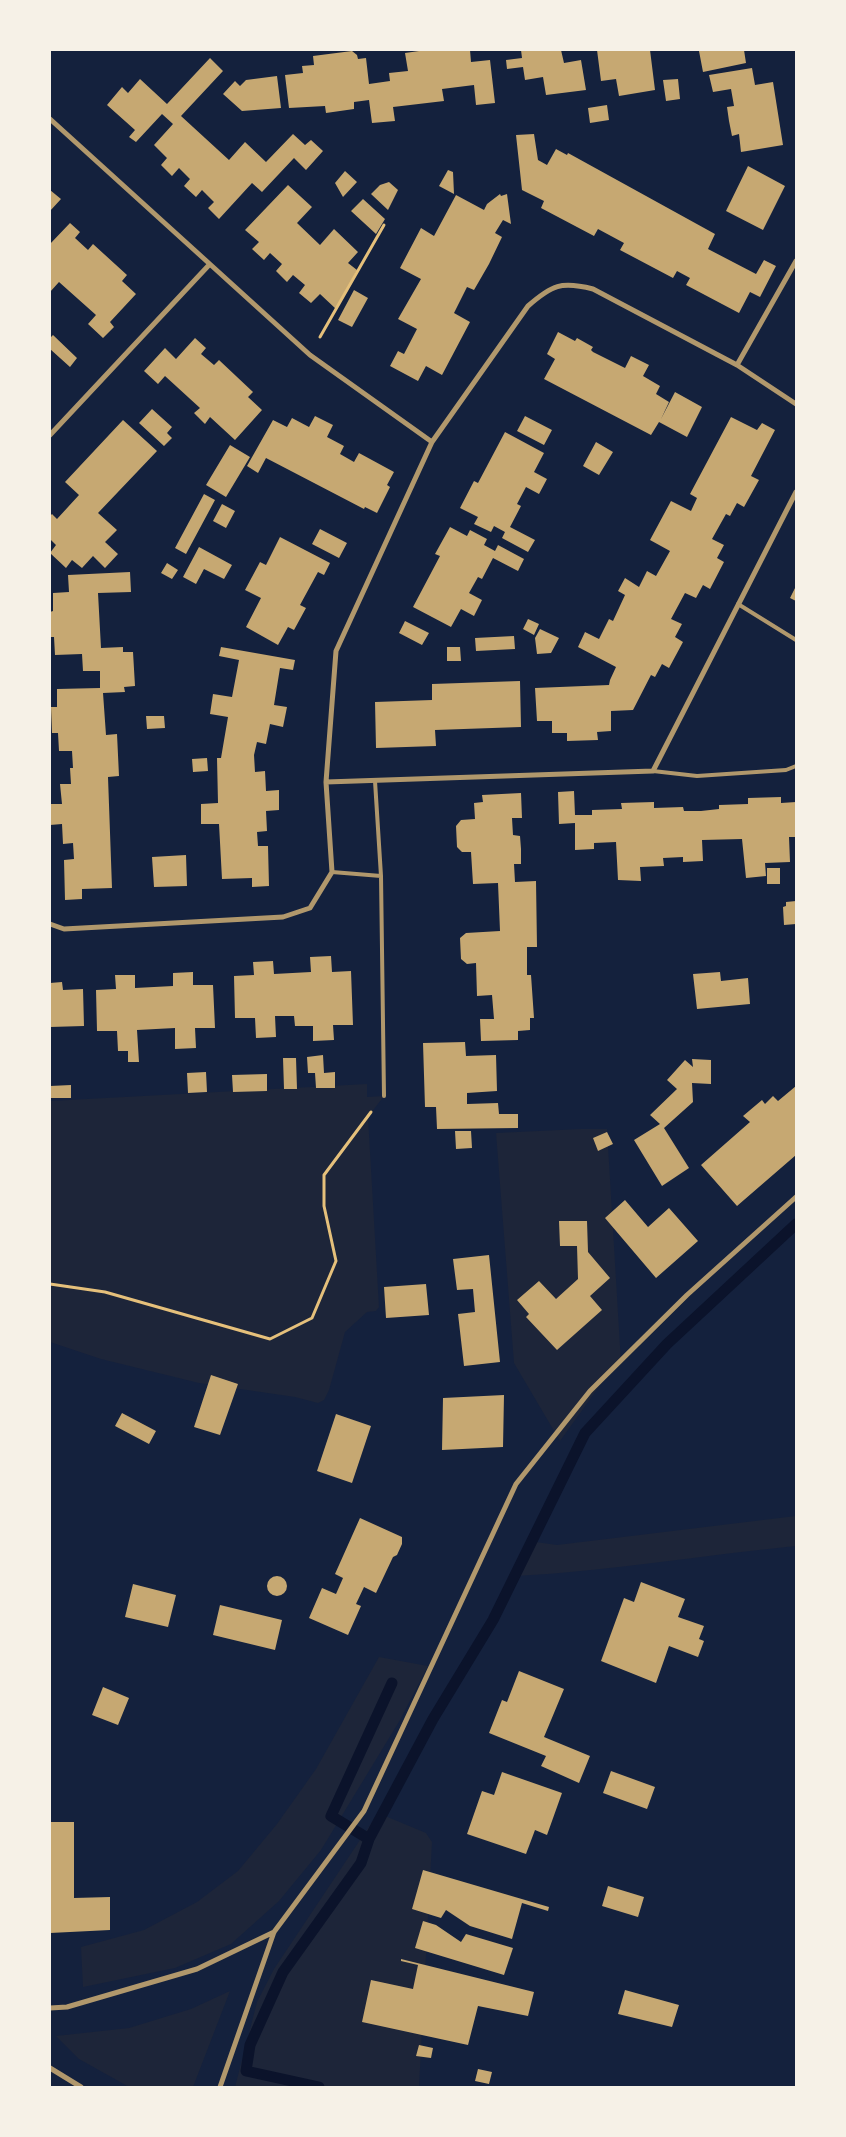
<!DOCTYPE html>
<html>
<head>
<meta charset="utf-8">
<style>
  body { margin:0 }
  #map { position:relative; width:846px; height:2137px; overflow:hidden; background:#14213d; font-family:Helvetica,sans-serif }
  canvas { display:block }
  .frame { position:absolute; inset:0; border:51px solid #f6f1e7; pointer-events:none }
</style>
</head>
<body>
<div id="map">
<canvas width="846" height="2137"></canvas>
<div class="frame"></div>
</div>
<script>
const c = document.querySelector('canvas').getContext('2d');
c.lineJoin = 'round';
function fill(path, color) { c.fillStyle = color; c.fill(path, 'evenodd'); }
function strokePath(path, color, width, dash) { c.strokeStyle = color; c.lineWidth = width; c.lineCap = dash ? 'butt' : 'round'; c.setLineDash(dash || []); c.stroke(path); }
const green = new Path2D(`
  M367,1084v13l17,-1 -16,21 11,190 -3,4 -9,1 -22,20 -16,58 -5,10 -6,3 -23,-6 -96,-14 -98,-24 -51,-17v-241z
  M581,1129h26l14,234 -15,14 -46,64 -46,-78 -18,-230z
  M796,1516v30c-93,9 -186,25 -280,30l20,-34 21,3z
  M379,1657l49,9 -28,54 -79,130 -42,51 -48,43 -56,24 -92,19 -2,-40 63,-17 53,-28 41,-31 39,-47 39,-55z
  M378,1813l48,20 6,9 -13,245h-184l22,-85 17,-33z
  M230,1991l-37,96h-64l-50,-28 -23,-23 73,-8 62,-19z`);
const stream = new Path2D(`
  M369,1839l64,-120 60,-99 92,-187 82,-89 129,-120
  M319,2087l-73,-16 4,-26 33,-73 78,-109 8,-24 -38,-23 61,-133`);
const building = new Path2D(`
  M426,50h44l1,12 19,-2 5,43 -19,2 -2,-20 -32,4 2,12 -51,6 2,14 -23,2 -3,-23 -15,2v7l-28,4 -1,-7 -36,2 -4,-33 18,-2 -1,-7 12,-1 -1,-9 39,-5 5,4 1,4 8,-1 3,26 21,-3 -1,-8 19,-2 -3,-18z
  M521,50h40l3,13 17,-3 5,30 -40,5 -3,-18 -18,3 -2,-13 -16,2 -1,-9 16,-2z
  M597,50h53l5,40 -36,6 -3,-17 -15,2z
  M705,50h39l2,13 -43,9 -4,-21z
  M210,58l13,13 -42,45 48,44 16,-18 21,20 27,-28 12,11 6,-5 12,11 -17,19 -12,-12 -32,34 -10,-9 -33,36 -11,-11 6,-6 -12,-12 -6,7 -12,-11 6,-7 -11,-11 -7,8 -11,-11 6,-7 -13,-13 19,-21 -11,-10 -26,28 -7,-5 6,-7 -28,-25 15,-18 6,6 12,-14 27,25z
  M752,68l3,17 18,-3 10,63 -42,7 -2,-18 -7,2 -3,-15 -2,-14 7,-1 -3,-17 -18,3 -4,-17z
  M277,76l4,32 -39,3 -19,-17 12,-13 5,5 6,-6z
  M678,79l2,20 -14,2 -3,-21z
  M607,105l2,15 -19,3 -2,-15z
  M534,134l4,26 9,5 9,-16 11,6 1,-2 147,81 -7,15 48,25 8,-14 12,6 -16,31 -10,-5 -11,21 -53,-28 4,-7 -13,-7 -4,7 -53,-28 4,-7 -26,-14 -4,7 -53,-28 3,-7 -22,-11 -6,-55z
  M748,166l37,20 -22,44 -37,-19z
  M448,170l5,2 1,22 -15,-8z
  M345,171l12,11 -14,15 -8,-14z
  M389,182l9,8 -10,20 -17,-16 9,-9z
  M288,185l24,22 -15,16 23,22 14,-16 24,23 -10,11 9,7 -21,39 -16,-15 -9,9 -12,-10 6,-8 -12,-10 -6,7 -11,-11 6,-7 -12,-11 -6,7 -12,-11 7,-7 -14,-12z
  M50,190l11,9 -11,12z
  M500,194l1,2 6,-2 4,30 -8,-4 -8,13 7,4 -13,27 -15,26 -7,-3 -13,26 16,9 -28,53 -16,-9 -8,15 -28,-15 8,-15 6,3 13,-25 -19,-10 23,-40 -21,-11 21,-40 13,8 22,-41 28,15 3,-6z
  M363,199l22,20 -9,15 -25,-23z
  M70,223l10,9 -5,6 13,12 5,-6 34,31 -5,6 14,13 -26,28 4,5 -11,11 -15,-14 8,-9 -37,-33 -9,10v-48z
  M354,290l14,8 -16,29 -14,-7z
  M558,332l17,9 2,-3 16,9 -2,3 2,2 32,16 6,-12 18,9 -6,11 17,10 -4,8 13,8 -8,17 14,-27 27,15 -15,30 -28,-15 -8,13 -107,-56 11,-20 -8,-5z
  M53,335l24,23 -7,9 -20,-18v-11z
  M195,338l11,10 -5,6 13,11 5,-5 34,32 -5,5 14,13 -27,30 -25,-23 -5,7 -11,-11 6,-5 -35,-32 -7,8 -14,-13 21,-23 11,11z
  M152,409l20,18 -5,6 5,5 -8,8 -25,-23z
  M315,416l18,9 -6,12 17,9 -4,8 14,8 5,-9 35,19 -7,13 3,2 -13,26 -12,-6 -1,2 -98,-51 -8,15 -11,-7 26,-46 14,7 5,-9 17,9z
  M525,416l27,14 -8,15 -27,-14z
  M731,417l26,13 5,-7 13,7 -24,46 8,4 -15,27 -7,-4 -7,13 -4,-2 -14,25 12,6 -7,13 7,4 -14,27 -7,-4 -7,13 -11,-5 -14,26 11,5 -7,13 8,5 -14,26 -7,-4 -7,13 -4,-2 -18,35 -22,1v20l-14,1 1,8 -31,1v-8h-15v-12h-15l-2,-33 74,-3 1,-5 6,-13 -38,-20 7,-15 14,7 10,-20 4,2 12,-26 -7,-4 7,-13 14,9 8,-16 9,5 14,-25 -20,-11 21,-39 20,10 6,-13 -7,-4z
  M123,420l34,31 -59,62 19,17 -12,12 13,12 -13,14 -12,-12 -11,12 -10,-8 -6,8 -16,-15 6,-8 -6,-6v-23l2,-2 5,5 22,-24 -14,-13z
  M505,432l39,21 -10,19 13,7 -8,15 -13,-7 -9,17 4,2 -11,21 25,13 -7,12 -26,-14 3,-6 -11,-6 -3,6 -17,-8 4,-7 -18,-9 14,-27 4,2z
  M596,442l17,10 -14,23 -16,-9z
  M230,445l20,12 -24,40 -20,-12z
  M204,494l11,6 -29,54 -11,-6z
  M222,504l13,7 -9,17 -13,-7z
  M450,527l17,9 3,-6 17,9 -3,6 11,6 3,-6 26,14 -6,12 -25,-13 -11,21 -4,-2 -9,16 13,7 -8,16 -13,-7 -10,18 -38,-20 27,-51 -5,-2z
  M320,529l27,14 -8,15 -27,-14z
  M280,537l50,26 -6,12 -6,-3 -18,33 6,3 -12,22 -6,-3 -10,18 -32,-18 15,-29 -16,-8 15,-28 6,3z
  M199,547l33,18 -8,14 -20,-10 -8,15 -13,-7z
  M167,563l11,7 -6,9 -11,-6z
  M130,572l1,20 -33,1 3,55 22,-1v5h10l2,34 -11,1 1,5 -22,1 3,42 11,-1 2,42 -11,1 4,111 -30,1v10l-17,1 -1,-40 10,-1 -1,-16 -10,1 -1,-20 -12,1v-21h12l-2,-20h11l-1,-16h3l-1,-17h-13l-1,-18h-6l-1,-26h6v-18l43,-1v-17h-17l-1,-17 -27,1 -1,-18h-4v-25l3,-1v-18l16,-1 -1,-17z
  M796,586v15l-6,-3z
  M528,619l11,5 -5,11 -11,-6z
  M405,621l24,12 -7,12 -23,-12z
  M540,629l19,9 -8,15 -14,1 -2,-16z
  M514,636l1,13 -39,2 -1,-13z
  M221,647l74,13 -2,10 -13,-2 -6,37 13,2 -4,20 -13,-3 -4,20 -9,-2 -3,13 1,17 10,-1 1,20 13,-1v20l-13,1 1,20 -10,1 1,14h10l1,40 -17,1v-9l-30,1 -3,-55h-18v-20l17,-1 -1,-45h4l7,-41 -18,-3 3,-20 19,3 7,-37 -20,-4z
  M447,647h13l1,14h-14z
  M520,681l1,46 -86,3 1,16 -60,2 -1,-46 57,-2v-16z
  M146,716h18l1,12 -18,1z
  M207,758l1,13 -15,1 -1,-13z
  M574,791l1,24h17v-5l30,-1 -1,-6 33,-1v6l29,-1 1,4h17l18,-2v-4l29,-1v-6l33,-1v6l15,-1v35h-7l1,25 -25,1 1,13 -20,2 -4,-39 -40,1 1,21 -20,1v-5l-20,1 1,8 -24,1 1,14 -23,-1 -2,-38 -22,1v6l-19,1v-27l-16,1 -1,-32z
  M521,793l1,25h-10l1,17 7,1 1,13v15h-7l1,18 21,-1 1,66h-10v28h4l3,43h-4v12l-12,1v9l-37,1 -1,-22h14l-2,-24 -15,1 -1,-33 -9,1 -6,-5 -1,-21 6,-5 34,-2 -2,-48 -25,1 -2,-32h-9l-5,-5 -1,-21 5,-6 14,-1 -1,-16 9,-1 -1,-7z
  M186,855l1,31 -33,1 -2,-30z
  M767,868h13v16h-13z
  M796,901v23l-12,1 -1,-18 3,-1v-4z
  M331,956l1,16 19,-1 2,54h-20l1,15 -21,1v-15h-18l-1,-10h-19l1,21 -20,1 -1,-20h-20l-1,-42 20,-1 -1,-13 20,-1 1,13 37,-2 -1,-15z
  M193,972v13h20l2,43h-20l1,20 -21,1v-21l-38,2 2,32h-11v-11h-10l-1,-20h-20l-1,-41 20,-1 -1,-14h20v13l38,-2v-13z
  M720,972l1,9 27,-3 2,26 -53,5 -4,-35z
  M62,982l1,8 20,-1 1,37 -34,1v-44z
  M465,1042l1,14 30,-1 1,36 -30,2v11l31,-1 1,11h19v14l-81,1 -1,-22h-11l-2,-64z
  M323,1055l1,18 11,-1v16h-19l-1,-15h-7l-1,-16z
  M283,1058h13l1,31h-13z
  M692,1059l19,1v24l-19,-1 1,19 -29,26 25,40 -27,18 -28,-46 26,-16 -10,-9 27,-26 -10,-9 18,-20 8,7z
  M206,1072l1,20 -19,1 -1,-20z
  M267,1074v17l-34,1 -1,-17z
  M71,1085v13h-21v-12z
  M796,1086v69l-59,51 -36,-41 49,-43 -7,-6 19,-16 3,4 8,-8 5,5z
  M455,1131h16l1,17 -16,1z
  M607,1132l6,12 -15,7 -5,-13z
  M625,1200l23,27 21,-19 29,33 -42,37 -51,-60z
  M559,1221h28l1,31 22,26 -20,18 12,14 -45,40 -31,-33 3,-3 -12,-14 22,-19 17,18 22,-20 -1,-33h-17z
  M489,1255l11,107 -36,4 -6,-52 17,-2 -2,-23 -16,1 -4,-31z
  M426,1284l3,31 -43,3 -2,-31z
  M211,1375l27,9 -18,51 -26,-8z
  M504,1395l-1,52 -61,3 1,-52z
  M122,1413l34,18 -7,13 -34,-18z
  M336,1414l35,12 -19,57 -35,-12z
  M360,1518l42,19v7l-5,11 -4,2 -17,36 -12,-6 -8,17 5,2 -13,29 -39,-17 13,-30 14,6 7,-16 -8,-4z
  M267 1586a10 10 0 1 1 20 0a10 10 0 1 1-20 0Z
  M641,1582l44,17 -7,18 26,9 -5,13 5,2 -6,16 -29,-11 -13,37 -55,-22 23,-63 10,4z
  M133,1584l43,11 -8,32 -43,-10z
  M220,1605l62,15 -7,30 -62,-15z
  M519,1671l45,18 -20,48 46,19 -11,27 -38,-17 5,-10 -57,-23 13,-33 5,2z
  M103,1687l26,11 -11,27 -26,-10z
  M611,1771l44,16 -8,22 -44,-16z
  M502,1772l60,21 -15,42 -12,-5 -9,24 -59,-20 15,-43 12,4z
  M50,1822h24v76l36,-1v33l-60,3z
  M423,1870l126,37 -1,4 -26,-8 -10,36 -42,-13 -24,-16 -5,8 -29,-9z
  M608,1886l36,11 -6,20 -36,-11z
  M423,1921l13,4 25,17 5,-8 47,14 -9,27 -89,-27z
  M401,1959l133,33 -6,24 -50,-10 -10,39 -106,-23 9,-42 42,9 5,-24 -17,-4z
  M625,1990l54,15 -7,22 -54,-13z
  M419,2045l14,3 -2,10 -15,-2z
  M478,2069l14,3 -3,12 -14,-3z`);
const path = new Path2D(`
  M320,337l64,-112
  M50,1284l55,8 165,47 42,-21 24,-57 -12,-55v-31l47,-63`);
const service = new Path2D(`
  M738,604l58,36
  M653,771l44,5 89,-6 10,-4
  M375,781l6,95 3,220
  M332,872l49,4`);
const minor = new Path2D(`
  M50,119l260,236 122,87 -96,209 -10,131 6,90 -22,36 -27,9 -219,12 -14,-5
  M737,365l59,-104
  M50,435l159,-170
  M432,442l96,-136c24,-21 33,-25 65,-17l144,76 59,39
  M326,782l327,-11 143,-279
  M50,2008l17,-1 130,-38 77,-37
  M50,2068l31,19
  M220,2087l54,-155 90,-121 152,-327 74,-93 97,-96 109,-98`);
fill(green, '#1d2539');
strokePath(stream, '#0b132b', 11);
fill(building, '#c6a872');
strokePath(path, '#e5c07b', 3);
strokePath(service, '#b1986c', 4);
strokePath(minor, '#b1986c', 5);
</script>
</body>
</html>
